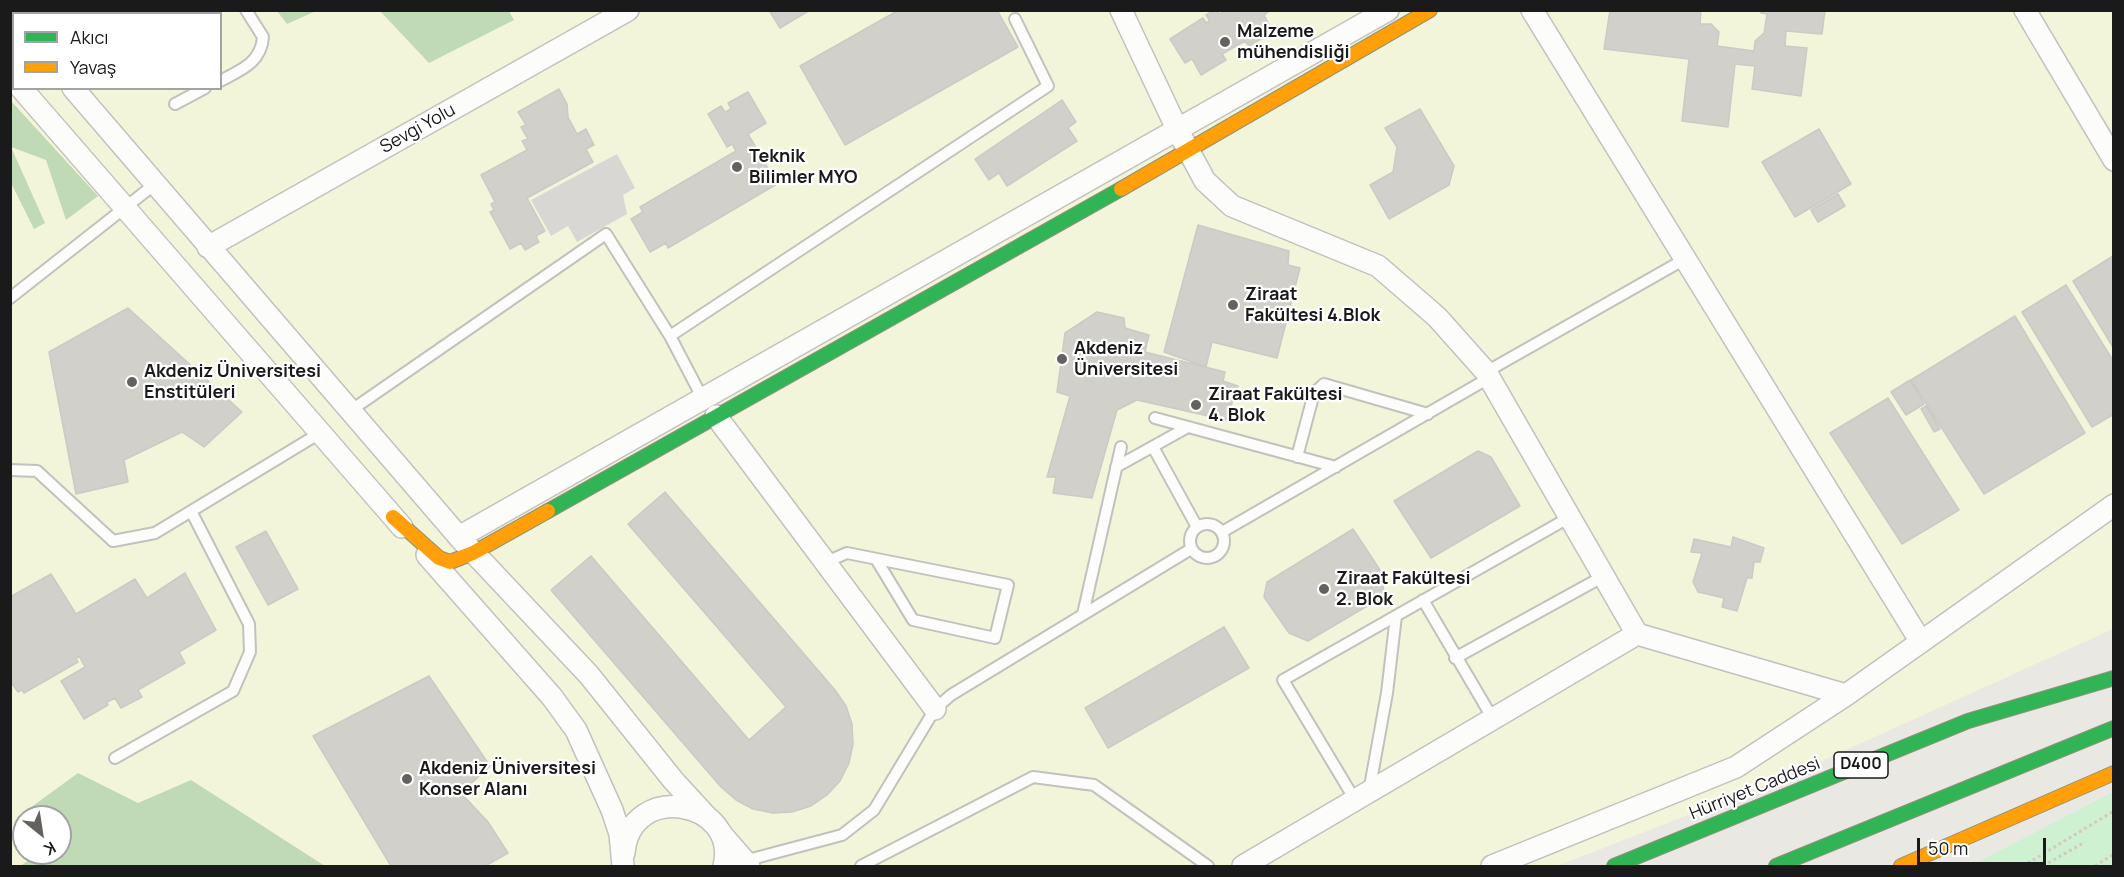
<!DOCTYPE html>
<html>
<head>
<meta charset="utf-8">
<style>
  body { margin:0 }
  #map { position:relative; width:2124px; height:877px; overflow:hidden; background:#eae8e2; font-family:Manrope,sans-serif }
  canvas { display:block }
  .frame { position:absolute; inset:0; border:12px solid #1a1a1a; pointer-events:none }
  .legend { position:absolute; left:12px; top:12px; width:210px; height:78px; box-sizing:border-box; background:#fff; border:2px solid #a3a3a3; margin:0; padding:8px 10px; list-style:none; font-size:18px; color:#1a1a1a }
  .legend li { display:flex; align-items:center; gap:12px; height:30px }
  .legend b { width:30px; border:2px solid #a3a3a3 }
  .north { position:absolute; left:12px; top:805px; width:60px; height:60px; box-sizing:border-box; background:#fff; border:2px solid #a3a3a3; border-radius:50%; rotate:150deg; font-size:16px; font-weight:700; line-height:24px; text-align:center; color:#1a1a1a }
  .north::after { content:''; display:block; margin:auto; width:21px; height:27px; background:#636260; clip-path:polygon(50% 0,100% 100%,50% 72%,0 100%) }
  .scale { position:absolute; left:1917px; top:838px; width:129px; height:27px; box-sizing:border-box; border:3px solid #1a1a1a; border-top:0; padding-left:8px; font-size:18px; line-height:21px; white-space:nowrap; color:#1a1a1a; -webkit-text-stroke:4px #fff; paint-order:stroke }
</style>
</head>
<body>
<div id="map">
<canvas width="2124" height="877"></canvas>
<div class="frame"></div>
<ul class="legend">
<li><b style="height:8px;background:#30b455"></b>Akıcı</li>
<li><b style="height:8px;background:#ff9f0a"></b>Yavaş</li>
</ul>
<div class="north">K</div>
<div class="scale">50 m</div>
</div>
<script>
const c = document.querySelector('canvas').getContext('2d');
c.lineJoin = 'round';
function fill(path, color) { c.fillStyle = color; c.fill(path, 'evenodd'); }
function strokePath(path, color, width, dash) { c.strokeStyle = color; c.lineWidth = width; c.lineCap = dash ? 'butt' : 'round'; c.setLineDash(dash || []); c.stroke(path); }
function write(font, color, halo, rows, align = 'center') {
  c.font = font + ' Manrope,sans-serif'; c.lineWidth = 4.5; c.setLineDash([]); c.textBaseline = 'middle'; c.strokeStyle = halo; c.fillStyle = color; for (const [text, x, y, turn = 0] of rows) {
    c.save(); c.translate(x, y); c.rotate((+turn || 0) * Math.PI / 180); c.textAlign = isNaN(turn) ? turn : align; if (halo) c.strokeText(text, 0, 0); c.fillText(text, 0, 0); c.restore();
  }
}
const education = new Path2D(`
  M10,11h2103v618l-320,145 -236,92h-1546zM14,14h206v74h-206zM24,817h36v36h-36z`);
const forest = new Path2D(`
  M277,11h39l-29,13z
  M380,11h129l5,9 -85,43z
  M11,101l87,95 -32,24 -20,-60 -35,-13 34,76 -11,6 -23,-46z
  M78,773l60,30 53,-23 134,86h-305l20,-13h20v-36h-27l-3,-9z`);
const park = new Path2D(`
  M2113,792v74h-143z`);
const parking = new Path2D(`
  M617,154l18,34 -12,7 4,19 -50,28 -9,-16 -17,10 -20,-36z`);
const building = new Path2D(`
  M128,10h79l2,4h-86z
  M769,10h41l-30,18z
  M899,10h98l21,37 -173,98 -45,-79z
  M1215,10l5,4 7,-4h44l-7,5 9,17 -24,14 -4,-5 -23,13 4,6 -25,15 -9,-16 -7,4 -15,-24 33,-21 3,5 4,-2 -4,-6z
  M1610,10h91l-1,14h11l8,8 -2,14 37,5 1,-10 9,-8 3,-19 -6,-1 1,-3h63l-3,24 -36,-3 -1,15 22,2 -6,48 -49,-7 3,-23 -20,-2 -7,63 -46,-6 7,-62 -85,-10z
  M559,89l8,15 1,13 9,17 9,-5 8,16 -8,4 7,13 -66,36 18,33 -9,5 3,6 -14,8 -4,-7 -11,6 -20,-37 4,-2 -3,-6 4,-2 -14,-27 46,-25 -5,-9 6,-2 -7,-12 5,-2 -8,-13z
  M748,92l18,31 -18,11 29,50 -109,64 -2,-5 -16,9 -19,-33 12,-7 -3,-5 96,-56 -4,-7 -5,3 -19,-33 13,-8 4,6 6,-3 -3,-6z
  M1062,100l14,22 -8,6 9,13 -70,45 -8,-13 -10,7 -14,-21z
  M1420,109l34,57 -5,19 -60,34 -19,-34 23,-13 4,-25 -12,-19z
  M1819,129l32,55 -56,33 -33,-55z
  M1838,194l7,12 -27,16 -7,-12z
  M1198,225l91,26 -1,14 12,3 -23,90 -65,-16 -6,25 -42,-15z
  M2113,256h1v93l-41,-68z
  M2066,285l48,77v52l-22,13 -70,-115z
  M128,308l114,104 -38,35 -22,-15 -58,28 4,22 -52,12 -27,-142z
  M1097,312l27,6 1,10 24,7 -4,17 80,20 -2,9 15,5 -12,34 -89,-20 -20,10 -25,88 -39,-5 3,-16h-9l23,-81 -13,-4 8,-59z
  M2015,316l70,117 -101,61 -73,-114z
  M1910,380l14,24 -18,11 -15,-23z
  M1888,398l71,112 -57,34 -72,-111z
  M1926,406l14,23 -6,3 -13,-23z
  M1478,451l13,6 29,49 -89,52 -37,-57z
  M665,492l170,198 11,16 6,18 1,20 -4,19 -9,18 -13,14 -16,11 -19,6 -19,1 -20,-4 -17,-9 -15,-13 -170,-197 40,-34 158,184 37,-33 -158,-183z
  M1353,529l29,44 2,23 -76,45 -19,-8 -25,-36 3,-15z
  M266,531l32,58 -30,16 -32,-58z
  M1733,537l31,11 -4,14h-6l-2,16h-5l-10,33 -15,-4 2,-9 -26,-6 -5,-10 9,-29 -11,-1 3,-13 37,8z
  M185,573l31,57 -37,22 6,11 -47,27 4,7 -21,11 -6,-10 -8,4 1,3 -24,14 -23,-38 24,-14 -6,-11 -3,3 2,3 -54,31 -2,-3 -4,2 -8,-11v-84l41,-23 25,40 59,-35 12,19z
  M1224,627l25,41 -141,80 -23,-40z
  M429,676l61,90 -29,27 27,29 20,31 -23,13h-94l-78,-130z`);
const path = new Path2D(`
  M2016,866l12,-3 86,-52
  M2043,866l42,-24
  M2095,866l19,-12`);
const lane = new Path2D(`
  M220,81c21,-11 41,-18 43,-44l-17,-27
  M175,104l30,-16
  M10,298l145,-114
  M670,336l378,-250 -33,-67
  M1486,372l199,-113
  M350,411l256,-177 64,102 34,65
  M1155,418l181,49
  M1153,447l44,80
  M1297,457l17,-64 10,-9 104,30
  M1116,467l72,-40
  M10,470l27,1 76,70 42,-8 165,-100
  M1190 541a17 17 0 1 1 34 0a17 17 0 1 1-34 0Z
  M1222,532l267,-154
  M826,562l21,-9 161,32 -13,53 -82,-18 -37,-61
  M1423,600l70,119
  M1083,614l38,-167
  M1455,658l149,-82
  M115,758l118,-67 17,-39 -1,-28 -58,-113
  M1369,792l18,-99 9,-77
  M1355,800l-72,-120 287,-163
  M744,861l98,-26 32,-25 61,-101 16,-14 240,-146
  M861,866l172,-89 61,8 114,81`);
const street = new Path2D(`
  M1121,10l57,121 27,50 27,25 146,60 59,51 49,55 151,262 209,61
  M1532,10l389,632
  M2025,10l89,150
  M10,16l4,3
  M21,88l381,439
  M73,88l386,449 130,138 84,105 33,36
  M208,247l420,-237
  M716,416l219,293
  M459,537l929,-527
  M427,555l125,142 24,33 36,80 8,24 3,32
  M722,835l27,31
  M624,853c6,-73 116,-53 100,13
  M1243,866l394,-232
  M1492,866l244,-99 110,-72 268,-190`);
const fast = new Path2D(`
  M548,511l573,-322
  M1614,866l354,-145 146,-43
  M1776,866l338,-138`);
const slow = new Path2D(`
  M1121,189l309,-179
  M393,517l46,41 11,4 23,-9 75,-42
  M1901,866l213,-93`);
const markers = [
  [1225,42,6,"#636260"],
  [737,167,6,"#636260"],
  [1233,305,6,"#636260"],
  [1062,359,6,"#636260"],
  [132,382,6,"#636260"],
  [1196,405,6,"#636260"],
  [1324,589,6,"#636260"],
  [407,779,6,"#636260"]
];
const shields = [
  [1861,765,54]
];
const shieldNames = [
  ["D400",1861,765]
];
const poiNames = [
  ["Malzeme",1237,32],
  ["mühendisliği",1237,53],
  ["Teknik",749,157],
  ["Bilimler MYO",749,178],
  ["Ziraat",1245,295],
  ["Fakültesi 4.Blok",1245,316],
  ["Akdeniz",1074,349],
  ["Üniversitesi",1074,370],
  ["Akdeniz Üniversitesi",144,372],
  ["Enstitüleri",144,393],
  ["Ziraat Fakültesi",1208,395],
  ["4. Blok",1208,416],
  ["Ziraat Fakültesi",1336,579],
  ["2. Blok",1336,600],
  ["Akdeniz Üniversitesi",419,769],
  ["Konser Alanı",419,790]
];
const streetNames = [
  ["Sevgi Yolu",418,129,-29],
  ["Hürriyet Caddesi",1755,789,-22]
];
fill(education, '#f3f5db');
fill(forest, '#c0dab6');
fill(park, '#cef2d1');
fill(parking, '#d8d7d4');
fill(building, '#d2d0cb');
strokePath(building, '#cdc9c4', 1.5);
strokePath(lane, '#c2c1be', 14);
strokePath(street, '#c2c1be', 24);
strokePath(fast, '#90937a', 16);
strokePath(slow, '#90937a', 16);
strokePath(path, '#d6c7c3', 3, [3, 3]);
strokePath(lane, '#fcfcfb', 10);
strokePath(street, '#fcfcfb', 21);
strokePath(fast, '#30b455', 14);
strokePath(slow, '#ff9f0a', 14);
for (const [x, y, r, color] of markers) { const dot = new Path2D(); dot.arc(x, y, r, 0, 2 * Math.PI); c.fillStyle = color; c.fill(dot); strokePath(dot, '#fff', 2); }
for (const [x, y, w] of shields) { const box = new Path2D(); box.roundRect(x - w / 2, y - 13, w, 26, 4.5); c.fillStyle = '#fff'; c.fill(box); strokePath(box, '#1a1a1a', 1.5); }
write('bold 16px', '#1a1a1a', null, shieldNames);
write('bold 18px', '#1a1a1a', '#fff', poiNames, 'left');
write('18px', '#1a1a1a', '#fff', streetNames);
</script>
</body>
</html>
